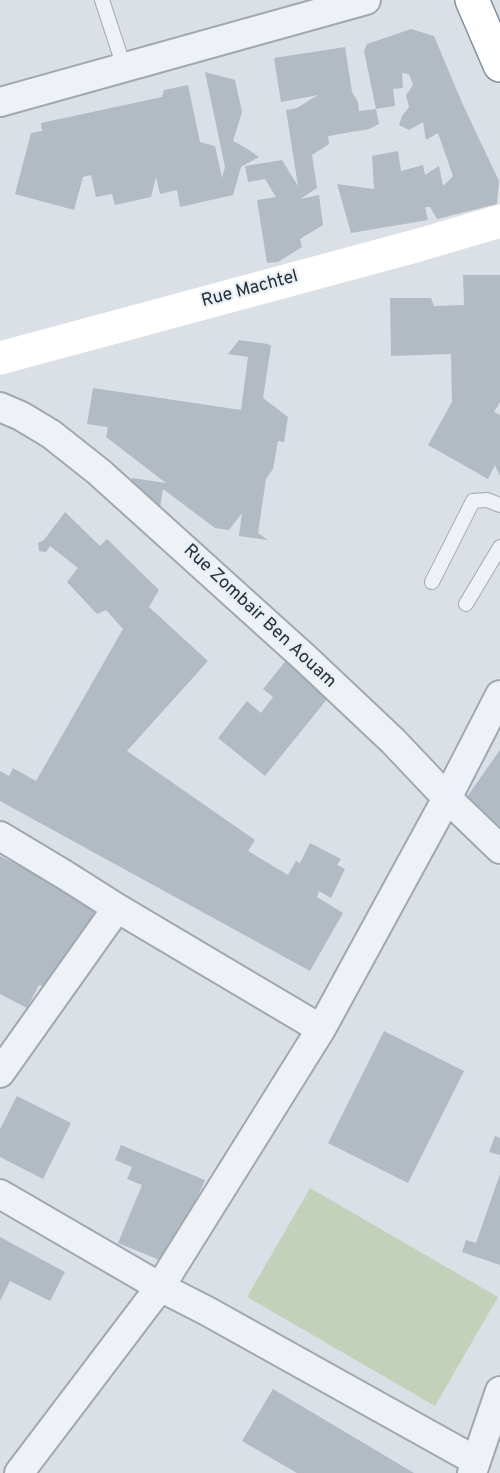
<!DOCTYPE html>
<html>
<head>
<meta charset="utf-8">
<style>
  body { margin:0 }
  canvas { display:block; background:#dbe0e6 }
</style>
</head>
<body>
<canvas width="500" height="1473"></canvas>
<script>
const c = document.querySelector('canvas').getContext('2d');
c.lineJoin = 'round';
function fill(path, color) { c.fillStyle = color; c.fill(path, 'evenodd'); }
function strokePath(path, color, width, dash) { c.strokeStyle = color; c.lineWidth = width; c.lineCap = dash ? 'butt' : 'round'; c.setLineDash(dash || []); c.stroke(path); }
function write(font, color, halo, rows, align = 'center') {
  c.font = font + ' Overpass,sans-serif'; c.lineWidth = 4.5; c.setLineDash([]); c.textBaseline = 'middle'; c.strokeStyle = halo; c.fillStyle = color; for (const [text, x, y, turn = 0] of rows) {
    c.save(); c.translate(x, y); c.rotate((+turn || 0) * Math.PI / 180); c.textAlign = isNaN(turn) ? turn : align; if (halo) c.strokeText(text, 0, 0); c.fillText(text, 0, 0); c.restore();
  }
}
const green = new Path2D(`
  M310,1188l188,109 -63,109 -188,-109z`);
const building = new Path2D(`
  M411,29l23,7 29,69 36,76 -2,23 -60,15 -7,-12h-5l3,13 -77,13 -14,-49 37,5 -2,-33 26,-5 3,20 22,-6 2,10 14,-9 4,20 10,-10 -15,-43 -12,7 -3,-18 -14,8 -10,-5 3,-9 7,-9 -3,-12 7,-10 -4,-11 -7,-1 1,15 -10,1 2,17 -19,3 -12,-58 3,-7z
  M345,47l7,45 6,10 1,9 17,-2 3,15 -10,5 -41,7 1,8 -17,11 5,33 -17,11 19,-4 4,30 -23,14 2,8 -24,15 -11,1 -10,-63 19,-3 -11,-18 -17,3 -3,-16 37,-6 16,26 -12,-76 11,-2 21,-13 -37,7 -7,-44z
  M205,72l30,8 7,32 -9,29 13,7 13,9 -18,10 -8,28 -53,12 -3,-17 -17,4 -4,-17 -5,20 -36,8 -3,-11 -16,3 -5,-22 -8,2 -9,33 -59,-16 16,-61 11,-2 -1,-8 121,-26 2,-7 24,-5 12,57 15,4 7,32 3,-11z
  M463,275h37v127l-6,10 6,3v61l-5,-11 -7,14 -60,-34 24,-43 -1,-48 -60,2 -1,-58h41l3,8 30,-1z
  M239,340l29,4 3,2 -8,52 25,19 -4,25 -6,-1 -5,28 -7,10 -8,54 10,7 -29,-4 3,-23 -13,17 -14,-2 -52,-39 -3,19 -29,-23 1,-7 34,5 -60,-46 2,-10 -21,-3 6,-36 148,22 7,-53 -20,-3z
  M65,512l35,34 7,-7 52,51 -10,17 59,54 -81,90 128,89 -7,11 40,24 8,-14 4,2 10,-20 31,16 -4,6 8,4 -14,29 -12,-7 -2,6 26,16 -33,58 -310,-170v-30l9,5 4,-8 23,13 87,-152 -17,-19 -9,4 -30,-32 11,-14 -28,-22 -4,6 -7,-1 -1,-8 6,-3z
  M288,658l44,35 -67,83 -47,-38 29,-37 14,12 12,-16 -10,-8z
  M500,750v76l-36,-25z
  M0,856l104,54 -50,79 -15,-4 -12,23 -27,-14z
  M384,1031l80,40 -56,112 -80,-40z
  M17,1096l54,27 -28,56 -43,-22v-28z
  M495,1136l5,2v17l-11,-3z
  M121,1145l84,35 -36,84 -51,-21 24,-58 -15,-6 5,-12 -17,-7z
  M500,1174v91l-38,-13 4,-12 10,3z
  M0,1237l65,35 -15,29 -40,-20 -10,20z
  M273,1389l141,84h-117l-55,-32z`);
const service = new Path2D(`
  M102,0l22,67
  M432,582l41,-81 14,-1 13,5
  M466,604l34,-57`);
const minor = new Path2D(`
  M0,102l366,-102
  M0,407l21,9 30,18 48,38 206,186 88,83 54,57 53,51
  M0,836l65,39 52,33 204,121
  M0,1073l117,-165
  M0,1194l160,93 47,24 269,150
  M19,1473l141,-186 161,-258 126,-231 53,-103
  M472,1473l28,-82`);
const secondary = new Path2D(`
  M0,358l419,-113 81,-24`);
const trunk = new Path2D(`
  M472,0l28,65`);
const streetNames = [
  ["Rue Machtel",250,290,-15],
  ["Rue Zombair Ben Aouam",259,617,43]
];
fill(green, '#c3d1bb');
fill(building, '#b2bac3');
strokePath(service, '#a0a8b0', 16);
strokePath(minor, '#a0a8b0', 32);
strokePath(trunk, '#828f9e', 36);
strokePath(service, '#eef1f5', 14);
strokePath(minor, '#eef1f5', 28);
strokePath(secondary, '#fff', 33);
strokePath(trunk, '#fff', 33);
write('18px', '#24303d', '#eaeff4', streetNames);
</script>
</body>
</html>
